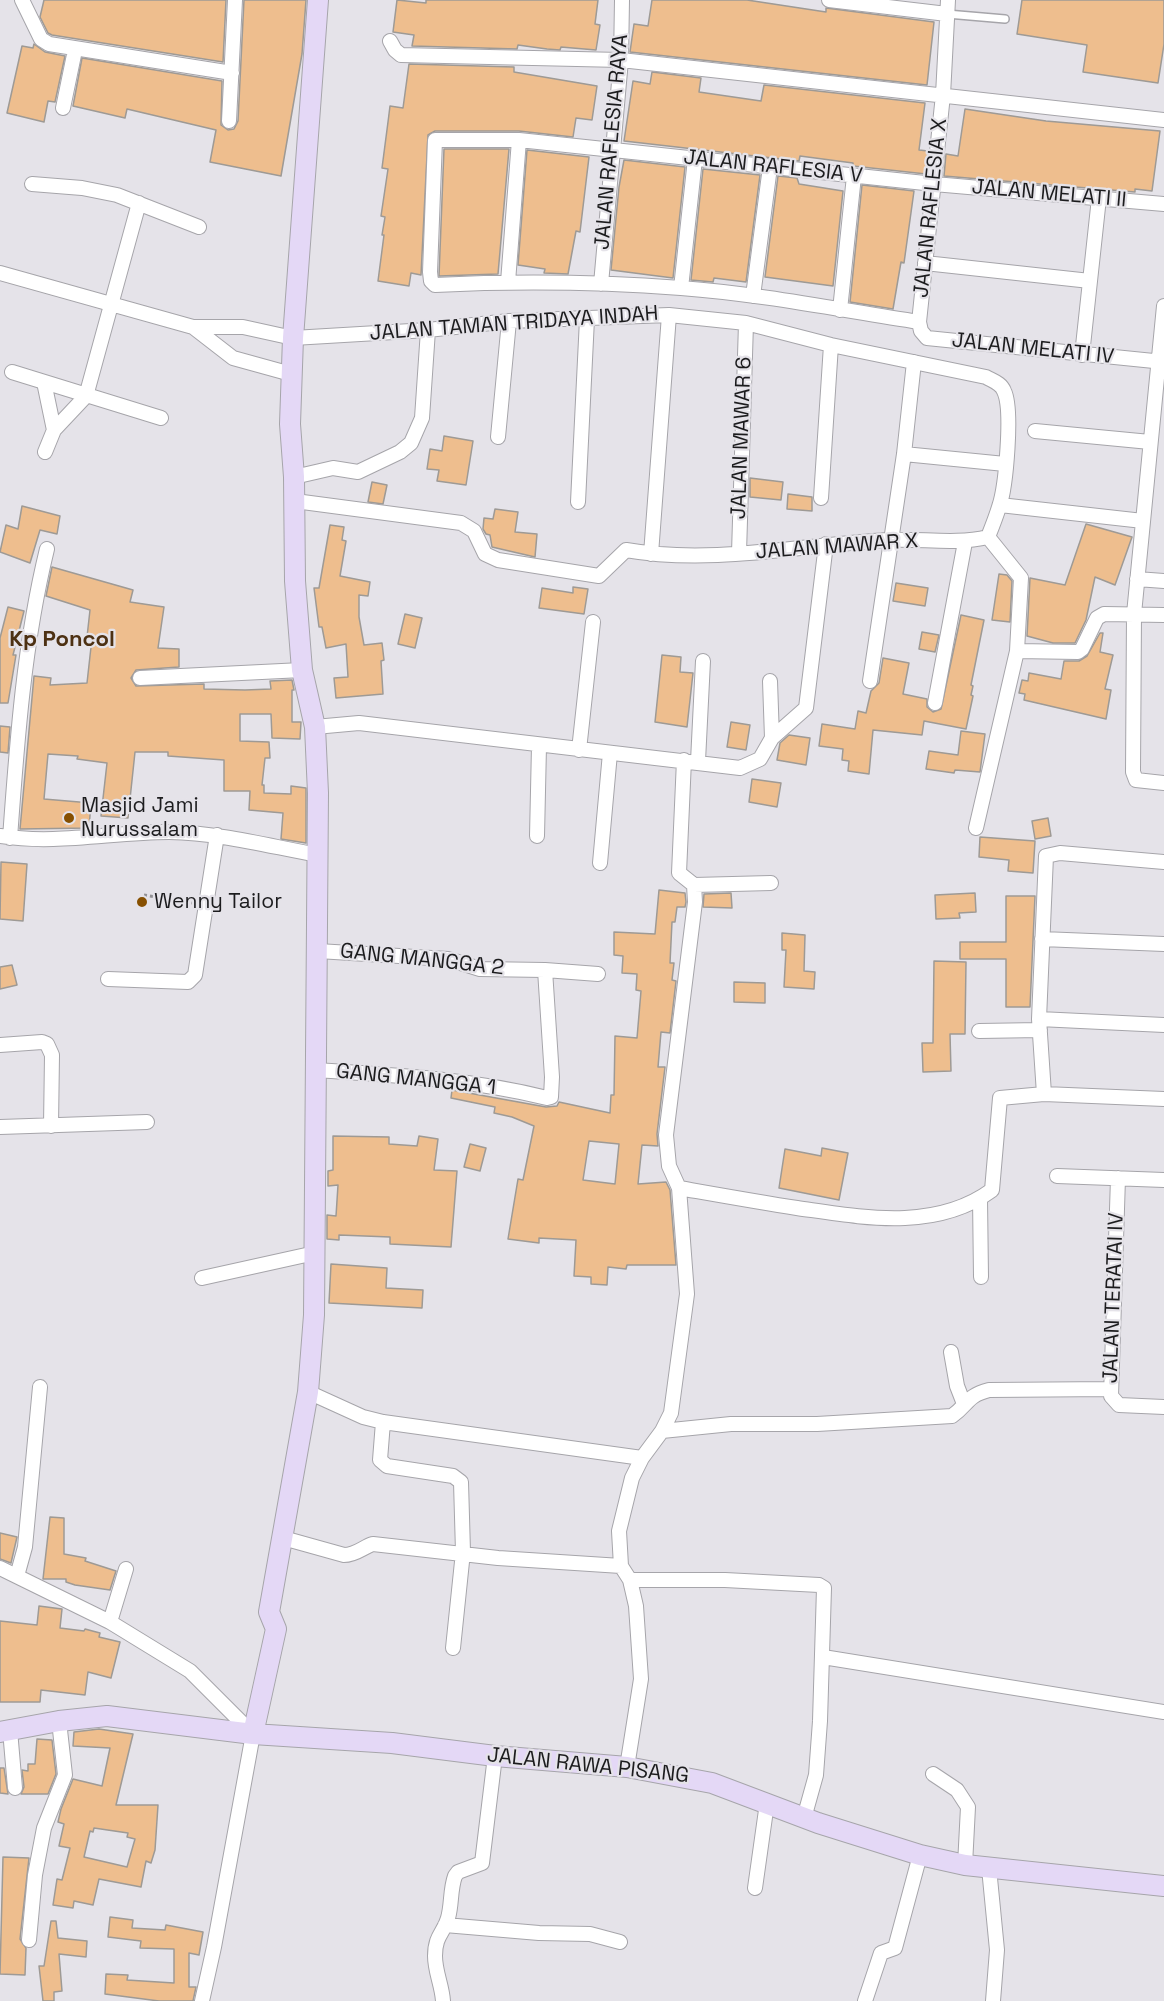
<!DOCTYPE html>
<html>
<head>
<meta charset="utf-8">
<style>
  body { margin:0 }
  canvas { display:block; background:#e5e3e9 }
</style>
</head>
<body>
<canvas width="1164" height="2001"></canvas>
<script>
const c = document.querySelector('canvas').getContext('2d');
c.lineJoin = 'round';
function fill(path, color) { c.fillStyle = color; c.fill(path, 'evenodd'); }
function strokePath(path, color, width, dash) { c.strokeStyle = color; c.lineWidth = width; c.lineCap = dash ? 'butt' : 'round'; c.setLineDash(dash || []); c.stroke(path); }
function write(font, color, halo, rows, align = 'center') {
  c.font = font + ' "Space Grotesk",sans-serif'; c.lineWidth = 4.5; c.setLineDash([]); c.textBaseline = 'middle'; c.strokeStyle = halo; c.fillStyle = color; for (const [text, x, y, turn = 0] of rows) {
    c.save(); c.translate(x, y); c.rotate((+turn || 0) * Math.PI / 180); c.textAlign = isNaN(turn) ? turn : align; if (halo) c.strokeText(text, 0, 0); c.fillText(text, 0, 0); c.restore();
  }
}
const building = new Path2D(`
  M44,0h182l-3,62 -171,-27 -4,-2 -8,-16z
  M244,0h62l-4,54 -21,122 -71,-14 6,-32 -89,-21 -2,9 -52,-12 9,-48 140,23 -1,44 7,5 6,-1 4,-8z
  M397,0l29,3v-3h172l-3,24 5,1 -4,25 -35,-3 -1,3 -13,-1 -29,-4 -1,4 -105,-3 2,-11 -21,-3z
  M652,0h95l79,12v-4l108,14 -7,63 -297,-33 4,-28 14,2z
  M1022,0h142v44l-6,39 -75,-11 4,-27 -70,-11z
  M34,44l11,8 20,4 -10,46 -7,-1 -4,21 -37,-9 15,-67 11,2z
  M409,64l105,3v5l83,14 -5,34 -16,-2 -3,19 -54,-6h-84l-7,4 -7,140 -10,-2 -2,13 -31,-5 6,-46h-2l3,-18 -4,-1 7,-47 -6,-1 6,-46 2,-16 13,2z
  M652,72l49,6 -2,14 62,9 3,-16 161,18 -6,47 9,1 -2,23 -73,-8v-3l-53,-7 -1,5 -175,-20 9,-60 17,3z
  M965,109l81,12 114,10 -8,60 -17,-2v3l-191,-16 2,-22 12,2z
  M444,149h65l-11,125 -59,2z
  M527,150l62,7 -9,75 -4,-1 -8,43 -24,-1 1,-4 -27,-4z
  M624,160l61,7 -12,111 -62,-8 8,-83z
  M703,169l57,6 -14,107 -32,-4 -1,4 -22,-2z
  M778,176l19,2 2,6 44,7 -10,95 -68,-9z
  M862,185l52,6 -10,72 -3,-1 -8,47 -43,-7z
  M444,436l29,5 -7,44 -29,-4 2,-11 -12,-1 3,-20 12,2z
  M750,478l33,4 -2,18 -31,-3z
  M372,482l15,3 -4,19 -15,-2z
  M788,494l24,3v14l-25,-2z
  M22,506l38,10 -3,18 -17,-4 -10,33 -30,-11 6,-27 12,4z
  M495,509l23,3 -3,20 22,2 -2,23 -43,-10 -2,-12 -4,-1 -3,-5 1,-11 9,1z
  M1086,524l46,13 -17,48 -20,-8 -9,43 -11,23h-22l-26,-7 3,-58 35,7z
  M330,525l14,2 -2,13 4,1 -6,35 30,6 -2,14 -9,-1v22l5,28 18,-2 2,17 -3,1 2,33 -47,4 -2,-20 14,-1 -2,-33 -20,4 -4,-21h-3l-5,-39h5z
  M52,567l81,23 -3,12 34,5 -6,41 21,1v18l-43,3 -5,8 5,8 68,-2v5l41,1 26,-1 -1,-8 22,-1 2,10h-2v32h9l-1,17 -28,-1 -1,-24h-31v27l29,1 1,16h-5l-3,27h2v8l27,1v-8l15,2v55l-25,-4 2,-26 -34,-3 1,-19h-26v-31l-56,-4v-4h-33l-7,66 -27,-2 6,-53 -30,-4 1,-3 -30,-2 -4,45 47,4 -2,25 -69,1 14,-153 17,2 -1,7 37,-2 5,-45 -5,-1 3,-27 -44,-14z
  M999,574l8,1 5,6 -2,41 -18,-2z
  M896,583l32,5 -3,18 -32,-5z
  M573,587l15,2 -4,25 -45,-6 3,-20 31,5z
  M8,607l16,4 -11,44h3l-8,48h-8v-65z
  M405,614l17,4 -7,30 -17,-4z
  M961,615l23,5 -13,65 2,1 -2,9 2,1 -7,33 -42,-8 -2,14 -49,-5 -4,44 -21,-3 1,-10 -7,-1 1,-11 -24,-3 3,-22 33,5 3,-18 8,2 5,-22 8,-8 4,-25 26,5 -6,31 24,5v8l6,5 8,-3z
  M922,632l17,3 -4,17 -16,-3z
  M1100,633h3l-3,19 13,3 -8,34 6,1 -5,29 -82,-19 1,-6 -6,-1 3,-13 6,1 1,-8 32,6 3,-18h15l8,-5z
  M662,655l19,2 -1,15 13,1 -6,54 -32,-5z
  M731,722l19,3 -4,25 -19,-3z
  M0,726l10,1 -2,26 -8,-1z
  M961,731l24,3 -5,38 -25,-2 -1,3 -28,-4 3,-18 29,4z
  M789,735l21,3 -4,27 -29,-5 3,-17z
  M752,779l29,4 -4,24 -28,-5z
  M1048,818l3,18 -16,3 -3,-18z
  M980,837l55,4 -2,32 -25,-2 1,-11 -30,-3z
  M1,862l26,2 -4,57 -23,-2z
  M659,890l26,3 1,9 -1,5h-8l-2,15h-3l-2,41h4l-2,17 4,1 -6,52 -9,-1 -3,35h7l-8,67 1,12 -16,-1 -4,39 28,-2 4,8 6,75h-49l-1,4 -18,-2 -1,18 -16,-1v-7l-17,-1 2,-36 -37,-2v5l-31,-4 10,-60 5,1 11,-54 -22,-9 -18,-4 1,-6 -44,-9 1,-8 94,17 11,-1 2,-4 51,11 1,-18h3l1,-59 22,2 4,-47 -5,-1 1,-16 -15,-1 1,-17 -9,-1v-23l41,2zM589,1141l30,3 -4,40 -32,-4z
  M731,893l1,15 -29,-1 1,-13z
  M975,893l1,19 -17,1 1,5 -24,1 -1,-24z
  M1006,896h29l-5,111h-24v-48h-46v-17h46z
  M782,933l23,2 -1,36 11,1 -1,17 -30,-2 2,-37h-4z
  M934,961l32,1 -1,72h-15l1,37 -28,1 -1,-29h11z
  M12,965l5,20 -17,4v-22z
  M734,982l31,1v20l-31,-1z
  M333,1136l56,1v7l28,2 2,-10 19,3 -4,31 23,1 -6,76 -61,-3v-7l-51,-2v5l-12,-1v-24l9,1 2,-31 -10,1v-15l5,-1z
  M470,1144l16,4 -6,23 -16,-4z
  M822,1148l26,5 -9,47 -60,-12 6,-39 36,7z
  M331,1264l56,4 -1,20 37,2 -1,18 -93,-5z
  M50,1517l14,1v36l22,4 -1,3 31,10 -6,19 -35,-5 -9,-3v-3h-23z
  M0,1533l17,4 -6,26 -11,-4z
  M39,1606l23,3 -2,19 24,3 1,-2 15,4 -1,4 21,5 -9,36 -23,-6 -3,23 -44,-5 -1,12h-40v-81l37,4z
  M99,1729l34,5 -17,71h42l-3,45 -4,13 -5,-2 -5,26 -42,-8 -6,26 -19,-4 -1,7 -20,-3 4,-26 5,1 8,-32 -11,-2 5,-22 -6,-2 3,-13 12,-30 29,7 8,-38 -37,-2 1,-14zM94,1828l34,5 -1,4 8,2 -8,28 -43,-10 6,-26 3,1z
  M37,1739l15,1 4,34 -8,20h-27l3,-7 -2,-17 6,1v-7h7z
  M0,1768h4l4,26 -8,-1z
  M3,1857l26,1 -9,81 6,9 -1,27 -25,-1z
  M110,1917l23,3 -1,8 33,2 1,-5 37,7 -4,23 -10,-2v34h7l-3,14h-34l-54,-7 1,-20 22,1 -1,5 47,3v-34l-34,-1 1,-7 -33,-4z
  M51,1921h5l2,17 29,3 -1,16 -27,-3 3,37 -8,1v9h-11l-4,-35h5z`);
const path = new Path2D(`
  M144,895l48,8`);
const lane = new Path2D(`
  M947,14l58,5`);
const street = new Path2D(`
  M22,0l19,39 8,5 183,29
  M829,0l118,14
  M948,0l-5,95 -24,227 2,9 6,7 237,24
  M390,41l5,9 6,5 220,5 543,60
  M63,108l12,-58
  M229,121l6,-121
  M32,184l50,4 35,7 82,32
  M925,263l165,18
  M0,273l193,54h50l50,11 135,-8 81,-9 160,-6 77,8 85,22 155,32c7,4 15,6 18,14 9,18 2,96 -5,116 -3,10 -7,20 -11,30 -34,8 -66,1 -101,3 -85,5 -176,25 -261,10l-27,26 -101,-16 -13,-6 -11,-23 -13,-8 -166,-22
  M508,282l11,-142
  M601,284l20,-224 1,-60
  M681,288l14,-129
  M753,296l17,-129
  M1164,306l-30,308 -1,158 3,8 28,3
  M840,310l14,-134
  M919,322c-79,-12 -158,-28 -238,-34 -82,-6 -164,-7 -246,-3l-4,-4 -1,-9 5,-132h84l415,44 230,20
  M193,327l40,31 58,16
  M1082,355l17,-157
  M12,372l149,46
  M44,382l10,48 -9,22
  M54,430l32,-34 53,-193
  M1035,431l115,11
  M498,437l11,-116
  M904,454l101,10
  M294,477l39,-9 25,4 42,-20 11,-9 11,-25 6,-88
  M821,498l10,-153
  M578,502l9,-183
  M1000,505l143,16
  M988,537l33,41 -4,73 61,1 4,-3 15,-31 7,-4 60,1
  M739,553l7,-230
  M651,554l18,-239
  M1137,579l27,2
  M140,678l162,-8
  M770,681l2,57
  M870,681l34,-227 10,-92
  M935,703l30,-161
  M315,727l44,-4 381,45 20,-9 12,-21 34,-30 20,-164
  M579,750l14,-128
  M698,761l5,-100
  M976,828l41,-177
  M0,836c56,9 113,-4 169,-4 51,1 99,14 149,23
  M537,836l2,-90
  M10,838c7,-97 14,-195 37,-289
  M600,863l10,-110
  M694,885l77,-2
  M1042,939l122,5
  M318,951l130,8 32,10 65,1 53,4
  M108,979l80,3 7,-7 22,-140
  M1039,1019l125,6
  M979,1031l61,-1
  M0,1045l42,-3 5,2 5,11 -1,71
  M317,1070c77,5 154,9 230,28l4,-1 1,-20 -7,-107
  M1044,1094l-5,-75 7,-163 14,-3 104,9
  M0,1127l147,-5
  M1057,1176l107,4
  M1118,1178l-7,218 8,9 45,2
  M679,1188c40,7 79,14 118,20 64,9 138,24 195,-18l8,-92 44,-4 120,5
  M980,1198l1,79
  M202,1278l113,-25
  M951,1352l6,34 7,18
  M308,1392l55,25 20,5 259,36
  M383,1422l-3,38 7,6 66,10 8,6 2,70 -10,96
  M662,1431l69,-7h86l135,-8c17,-12 14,-20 37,-26l122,-1
  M283,1538l61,17c12,0 19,-8 29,-11l125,14 123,8
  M0,1568l110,54 80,49 63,63 -39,213 -12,54
  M17,1576l8,-29 15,-160
  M630,1580h95l94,5 5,3 -4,133 -4,54 -12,43
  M110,1622l16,-53
  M823,1657l341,55
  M10,1730l5,58
  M627,1767l14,-88 -5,-73 -6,-26 -9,-14 -2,-35 13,-53 10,-20 20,-27 9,-18 16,-119 -8,-106 -10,-22 -3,-31 29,-233 -1,-17 -15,-12 5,-113
  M933,1774l24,16 11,17 -3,58
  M989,1868l8,82 -4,51
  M755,1888l12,-85
  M445,1925l94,8 51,1 30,8
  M29,1940l6,-65 9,-47 21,-53 -6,-54
  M443,2001c-1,-16 -8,-29 -8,-45 0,-21 9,-23 13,-38 4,-14 2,-28 7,-42l3,-4 24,-9 13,-107
  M865,2001l16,-48 14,-5 25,-93`);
const secondary = new Path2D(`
  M0,1732l59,-11 48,-5 146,18 139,9 103,13 132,11 85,16 106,40 102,32 45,10 199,21
  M253,1734l23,-105 -7,-17 39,-220 6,-77 4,-522 -3,-66 -13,-57 -7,-89 -1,-104 -4,-53 3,-86 25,-338`);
const markers = [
  [69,818,6,"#875001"],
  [142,902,6,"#875001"]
];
const streetNames = [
  ["JALAN RAFLESIA RAYA",612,142,-85],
  ["JALAN RAFLESIA V",773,167,6],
  ["JALAN MELATI II",1049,194,5],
  ["JALAN RAFLESIA X",931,208,-84],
  ["JALAN TAMAN TRIDAYA INDAH",514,324,-4],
  ["JALAN MELATI IV",1033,349,6],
  ["JALAN MAWAR 6",742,438,-88],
  ["JALAN MAWAR X",837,547,-4],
  ["GANG MANGGA 2",422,960,6],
  ["GANG MANGGA 1",416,1080,6],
  ["JALAN TERATAI IV",1114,1298,-88],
  ["JALAN RAWA PISANG",588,1766,6]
];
const poiNames = [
  ["Masjid Jami",81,806],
  ["Nurussalam",81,830],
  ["Wenny Tailor",154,902]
];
const neighbourhoodNames = [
  ["Kp Poncol",62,640]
];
fill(building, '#eebe8e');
strokePath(building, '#9e9a95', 1.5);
strokePath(lane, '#a6a5aa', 10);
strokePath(street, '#a6a5aa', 16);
strokePath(secondary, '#a6a5aa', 22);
strokePath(path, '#929195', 3, [3, 3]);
strokePath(lane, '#fff', 7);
strokePath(street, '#fff', 14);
strokePath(secondary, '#e4d8f6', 20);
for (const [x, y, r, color] of markers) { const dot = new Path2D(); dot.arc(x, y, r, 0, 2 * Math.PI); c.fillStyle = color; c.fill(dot); strokePath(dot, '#e5e3e9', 2); }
write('21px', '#1c1c1e', '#e5e3e9', streetNames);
write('21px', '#1c1c1e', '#e5e3e9', poiNames, 'left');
write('bold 22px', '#4d3113', '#e5e3e9', neighbourhoodNames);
</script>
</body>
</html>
